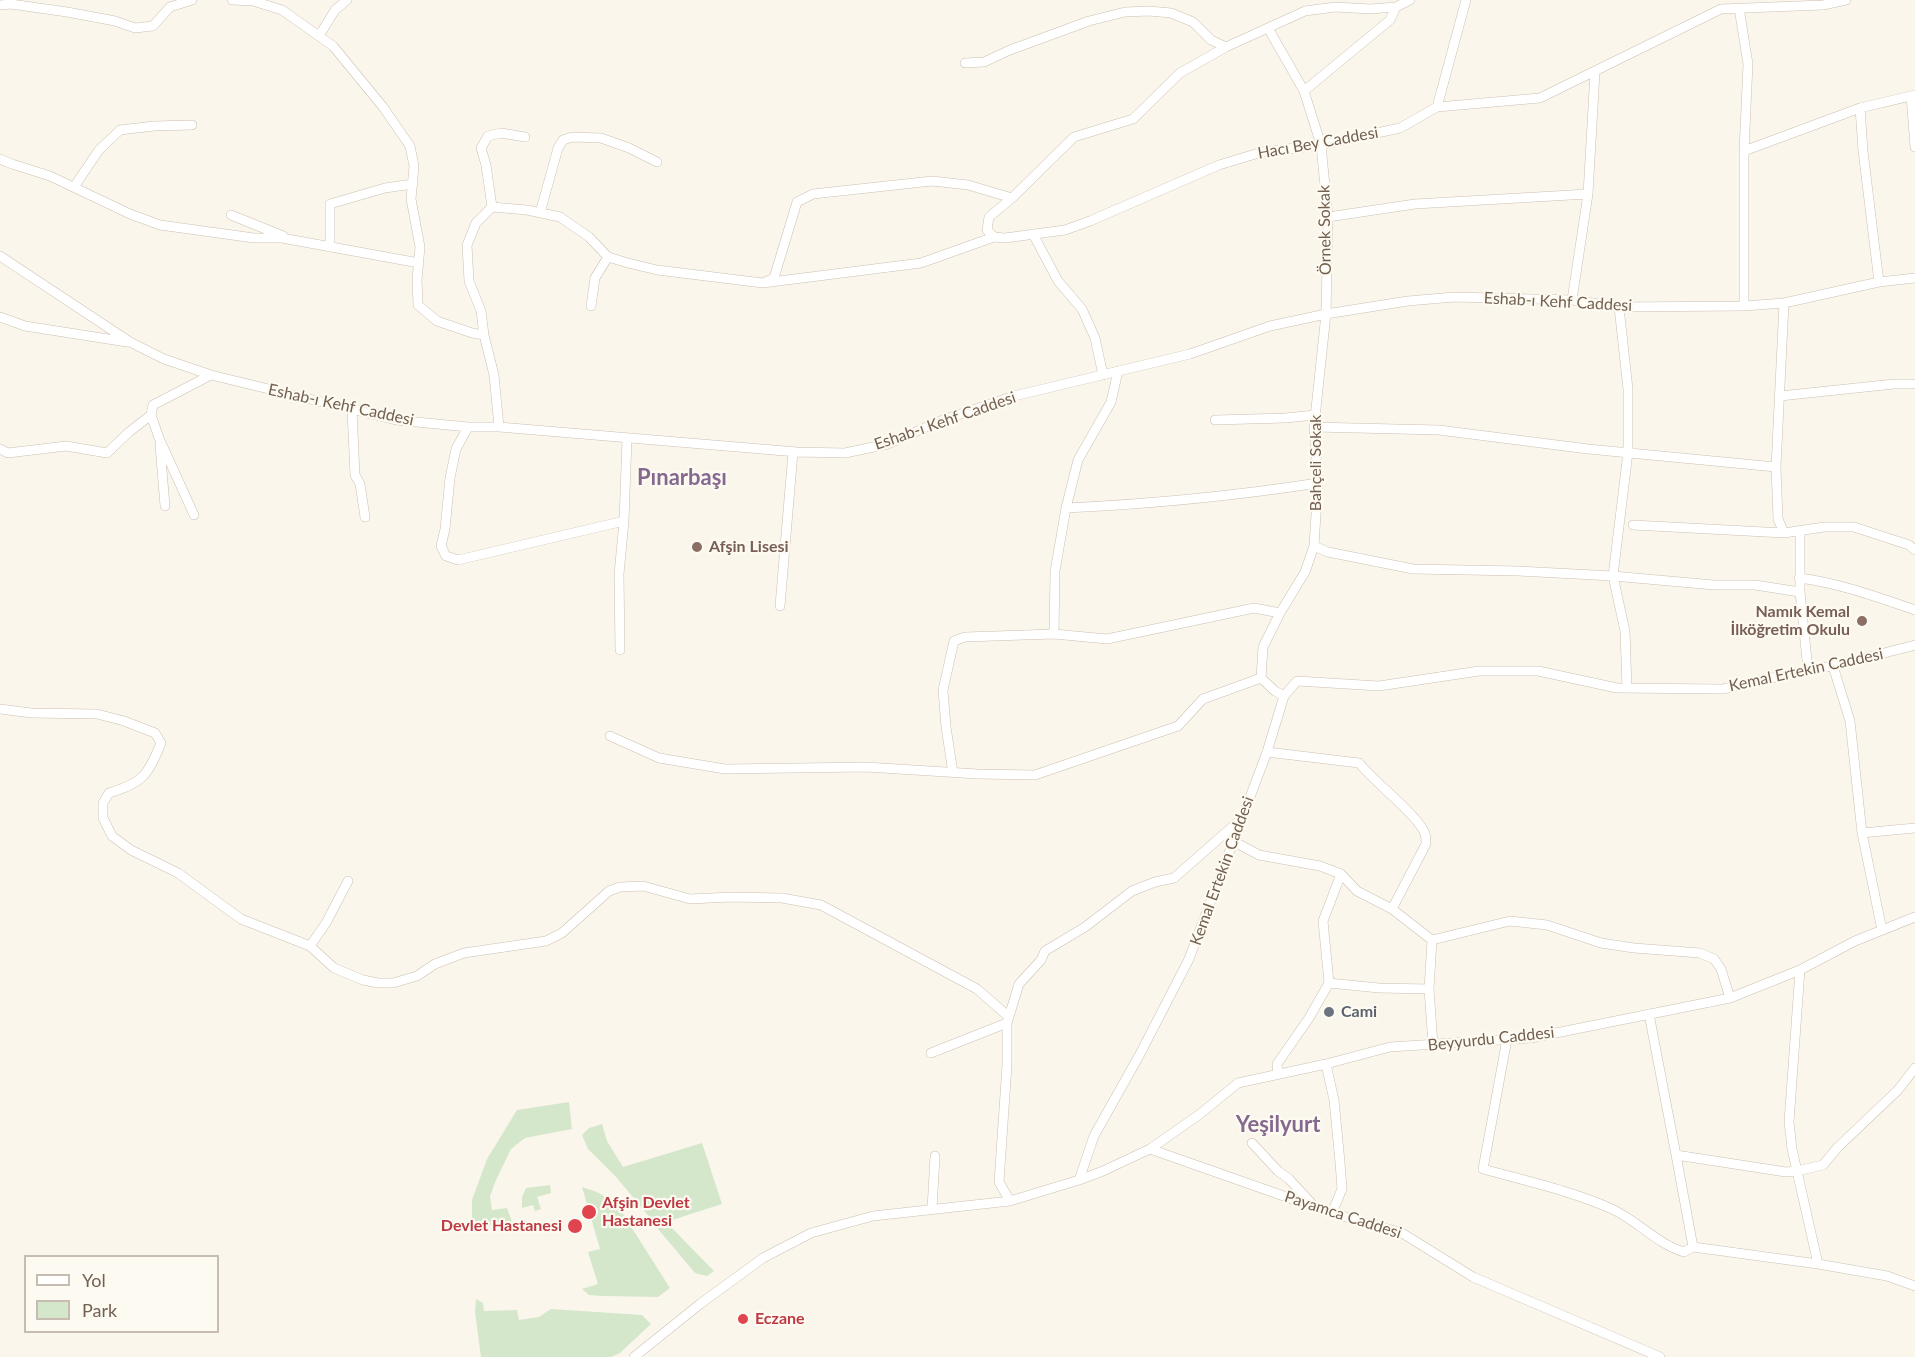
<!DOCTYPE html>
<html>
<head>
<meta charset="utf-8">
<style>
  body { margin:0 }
  #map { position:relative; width:1915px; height:1357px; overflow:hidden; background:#fbf6ec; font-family:Lato,sans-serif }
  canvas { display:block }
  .legend { position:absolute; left:24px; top:1255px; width:195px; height:78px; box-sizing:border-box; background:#fdfaf2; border:2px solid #c6bcb2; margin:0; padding:8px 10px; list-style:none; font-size:18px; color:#736051 }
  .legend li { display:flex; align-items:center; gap:12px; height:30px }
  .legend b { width:30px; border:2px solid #c6bcb2 }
</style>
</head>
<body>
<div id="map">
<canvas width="1915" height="1357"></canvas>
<ul class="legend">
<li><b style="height:8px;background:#fff"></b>Yol</li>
<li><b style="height:16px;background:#d4e7cb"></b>Park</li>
</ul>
</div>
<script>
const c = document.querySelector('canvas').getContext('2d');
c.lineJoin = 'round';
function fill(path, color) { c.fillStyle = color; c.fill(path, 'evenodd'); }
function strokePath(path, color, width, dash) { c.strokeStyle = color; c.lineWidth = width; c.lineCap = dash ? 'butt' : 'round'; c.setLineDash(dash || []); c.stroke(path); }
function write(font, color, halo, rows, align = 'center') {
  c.font = font + ' Lato,sans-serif'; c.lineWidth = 4.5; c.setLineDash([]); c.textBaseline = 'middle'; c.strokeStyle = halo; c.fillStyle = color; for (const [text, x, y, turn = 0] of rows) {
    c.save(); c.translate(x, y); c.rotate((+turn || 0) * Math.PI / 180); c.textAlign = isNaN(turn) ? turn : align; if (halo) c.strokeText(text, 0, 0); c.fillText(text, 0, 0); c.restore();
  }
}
const green = new Path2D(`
  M569,1102l3,27 -47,9 -14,11 -15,31 -6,16 2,14 15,-2 5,14 -40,6v-28l15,-41 30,-49z
  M602,1124l5,17 16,26 79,-24 20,61 -56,18 48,49 -7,5 -12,-3 -37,-44 -12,-16 -29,-35 -29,-29 -6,-14 7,-7z
  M550,1185l1,8 -14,4 4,12 -6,2 -2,-6 -11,3v-11l4,-9z
  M582,1187l15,5 19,11 54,85 -12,9 -56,-1 -13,-1 -7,-6 16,-5 -10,-32 12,-3z
  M476,1299l7,4 1,8 33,-1 2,10 20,-3 12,-8 91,6 9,9 -31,29 -9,4h-130l-6,-45z`);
const minor = new Path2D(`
  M232,0l21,1 29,9 51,36 50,61 27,39 4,20 -3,33 9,48 -3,33 1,25 19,16 35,12 12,2
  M0,5l11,-1 56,8 48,9 20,7 18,-2 17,-19 22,-7
  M1739,8l9,56 -4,87v155
  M1268,28l36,63 17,54 7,72 -2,97 -12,113 4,56 -4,63 -9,26 -25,41 -17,34 -2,31 14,13 9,5
  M319,36l16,-26 12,-10
  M965,63l19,-1 26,-12 79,-29 36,-9 24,-1 22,2 22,9 18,18 15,7
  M1304,91l86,-71 6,-13
  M1911,96l4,51
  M1437,107l29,-107
  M1860,108l3,43 16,131
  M1744,151l116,-43 55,-13
  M0,159l12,5 38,12 80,38 30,11 94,13h28l137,25
  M74,187l25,-37 21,-20 34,-4 38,-1
  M492,207l-6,-42 -5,-17 7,-12 13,-3 24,4
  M540,213l18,-65 5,-8 9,-3 29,1 28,10 28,14
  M231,215l52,21
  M1328,217l87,-13 173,-10
  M1033,234l25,47 24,28 13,29 8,37
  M994,237l-7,-7 2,-13 23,-19 62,-61 59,-18 47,-46 46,-26 79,-36 30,-4 35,2 26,-2 14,-7
  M330,247v-43l55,-16 28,-4
  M0,256l130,86 34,17 47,16 185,45 72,7h31l298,25 48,1 43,-9 52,-23 74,-25 176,-42 80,-28 56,-12 82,-13 46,-4 118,3 47,7 125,-1 40,-3 95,-21 36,-4
  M765,282l9,-4 23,-76 16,-8 119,-13 36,4 44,13
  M1572,300l16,-106 7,-122
  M1784,303l-8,164 2,52 6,14 40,-6h30l55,18 6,5
  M591,306l4,-28 13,-21
  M1619,307l9,82v63l-15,124 12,55 2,57
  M0,317l25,9 102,16
  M1118,371l-7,31 -33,58 -12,48 -11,63 -1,63 53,5 147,-31 26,5
  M1780,396l114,-12h21
  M352,410l3,65 5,9 5,33
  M1215,420l70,-2 30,-3
  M468,427l-12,22 -6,29 -5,51 -4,17 5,10 12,4 166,-39 3,-83
  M499,427l-5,-52 -10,-40 -3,-24 -12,-30 -2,-36 9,-22 16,-16 35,3 33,7 29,20 19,20 20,6 29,7 106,13 158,-20 73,-26 11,1 60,-8 25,-9 129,-56 43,-13 59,-7 79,-17 37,-21 103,-9 181,-89 102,-4 23,-5
  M1314,427l125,3 149,19 188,18
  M160,446l5,60
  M0,449l8,4 58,-7 41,7 22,-21 22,-17
  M1066,508c84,-4 168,-12 252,-25
  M194,515l-35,-77 -8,-23 2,-10 58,-30
  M1633,525l151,8
  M1800,531v61l8,78
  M1314,546l14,6 85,17 105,2 95,5 101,9h41l45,7
  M1799,578c40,5 78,19 116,32
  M780,606l13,-154
  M620,650l-1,-76 5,-53
  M1833,666l17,55 12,112 20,97
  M0,709l31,4 66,1 27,7 31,12 6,10c-13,32 -18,40 -52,50l-6,10v15l9,18 19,14 47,23 63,46 69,27 24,22 29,12 15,3h15l24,-7 18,-12 29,-11 82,-12 16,-8 47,-42 11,-4 23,-1 47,13 41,-2 51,1 39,7 156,84 32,28
  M610,736l49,22 66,11 141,-2 112,7 57,1 143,-49 25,-27 58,-21
  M1267,752l92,11c14,18 61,54 66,71 1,3 1,6 1,10l-34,65
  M953,773l-7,-46 -3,-37 11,-49 11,-4 89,-3
  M1862,833l53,-5
  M1233,841l26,14 61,11 21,8 16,17 35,18 40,31 78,-19 37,4 54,18 33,5 66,5 14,6 7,10 9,29
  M1432,940l-3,49 4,56
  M310,946l16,-23 22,-42
  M1800,970l-11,152 3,27 26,115 69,12 28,10
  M1329,983l50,5 50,1
  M1649,1014l27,141 110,17 11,-1 26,-6 15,-18 60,-57 17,-22
  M1507,1039l-24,130c43,12 89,22 129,40 26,12 45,35 72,43l9,-5
  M931,1053l76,-30
  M1326,1064l8,36 6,62 2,27 -10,24
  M1278,1074l-1,-10 32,-46 20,-35 -6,-62 18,-47
  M1252,1143l26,28 11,8 25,27
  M1150,1149l182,64 70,20 71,44 187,80
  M1676,1155l17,92 125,17
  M1079,1180l24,-9 47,-22 50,-35 38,-31 88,-19 64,-17 141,-9 199,-40 70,-28 55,-29 60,-24
  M1010,1201l-11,-19 8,-117v-42l12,-39 22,-24 4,-9 40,-24 47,-36 23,-9 19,-4 66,-58
  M932,1209l3,-53
  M634,1357l66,-53 63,-46 48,-25 62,-17 137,-15 69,-21 15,-44 46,-82 49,-95 78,-207 17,-56 13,-15 82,5 100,-15h59l79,17 106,1 85,-19 25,-4 82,-21`);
const markers = [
  [697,547,6,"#8d6e63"],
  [1862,621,6,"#8d6e63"],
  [1329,1012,6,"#6b7280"],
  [589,1212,8,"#e0444e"],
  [575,1226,8,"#e0444e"],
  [743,1319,6,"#e0444e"]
];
const streetNames = [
  ["Hacı Bey Caddesi",1318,143,-10],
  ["Örnek Sokak",1325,230,-91],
  ["Eshab-ı Kehf Caddesi",1558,302,3],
  ["Eshab-ı Kehf Caddesi",341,405,12],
  ["Eshab-ı Kehf Caddesi",945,421,-19],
  ["Bahçeli Sokak",1316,463,-90],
  ["Kemal Ertekin Caddesi",1806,670,-12],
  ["Kemal Ertekin Caddesi",1222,871,-70],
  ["Beyyurdu Caddesi",1491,1039,-6],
  ["Payamca Caddesi",1343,1215,18]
];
const educationNames = [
  ["Afşin Lisesi",709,547],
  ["Namık Kemal",1850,612,"right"],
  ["İlköğretim Okulu",1850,630,"right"]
];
const worshipNames = [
  ["Cami",1341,1012]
];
const healthNames = [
  ["Afşin Devlet",602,1203],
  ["Hastanesi",602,1221],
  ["Devlet Hastanesi",562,1226,"right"],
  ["Eczane",755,1319]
];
const districtNames = [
  ["Pınarbaşı",682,478],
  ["Yeşilyurt",1278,1125]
];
fill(green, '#d4e7cb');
strokePath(minor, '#ccbfb2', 10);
strokePath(minor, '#fff', 9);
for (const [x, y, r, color] of markers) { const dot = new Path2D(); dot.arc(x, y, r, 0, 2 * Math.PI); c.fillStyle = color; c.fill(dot); strokePath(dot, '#fdfaf2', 2); }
write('16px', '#736051', '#fdfaf2', streetNames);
write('bold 16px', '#785e54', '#fdfaf2', educationNames, 'left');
write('bold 16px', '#5b616d', '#fdfaf2', worshipNames, 'left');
write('bold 16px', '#be3a42', '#fdfaf2', healthNames, 'left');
write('bold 22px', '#85698e', '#fdfaf2', districtNames);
</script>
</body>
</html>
